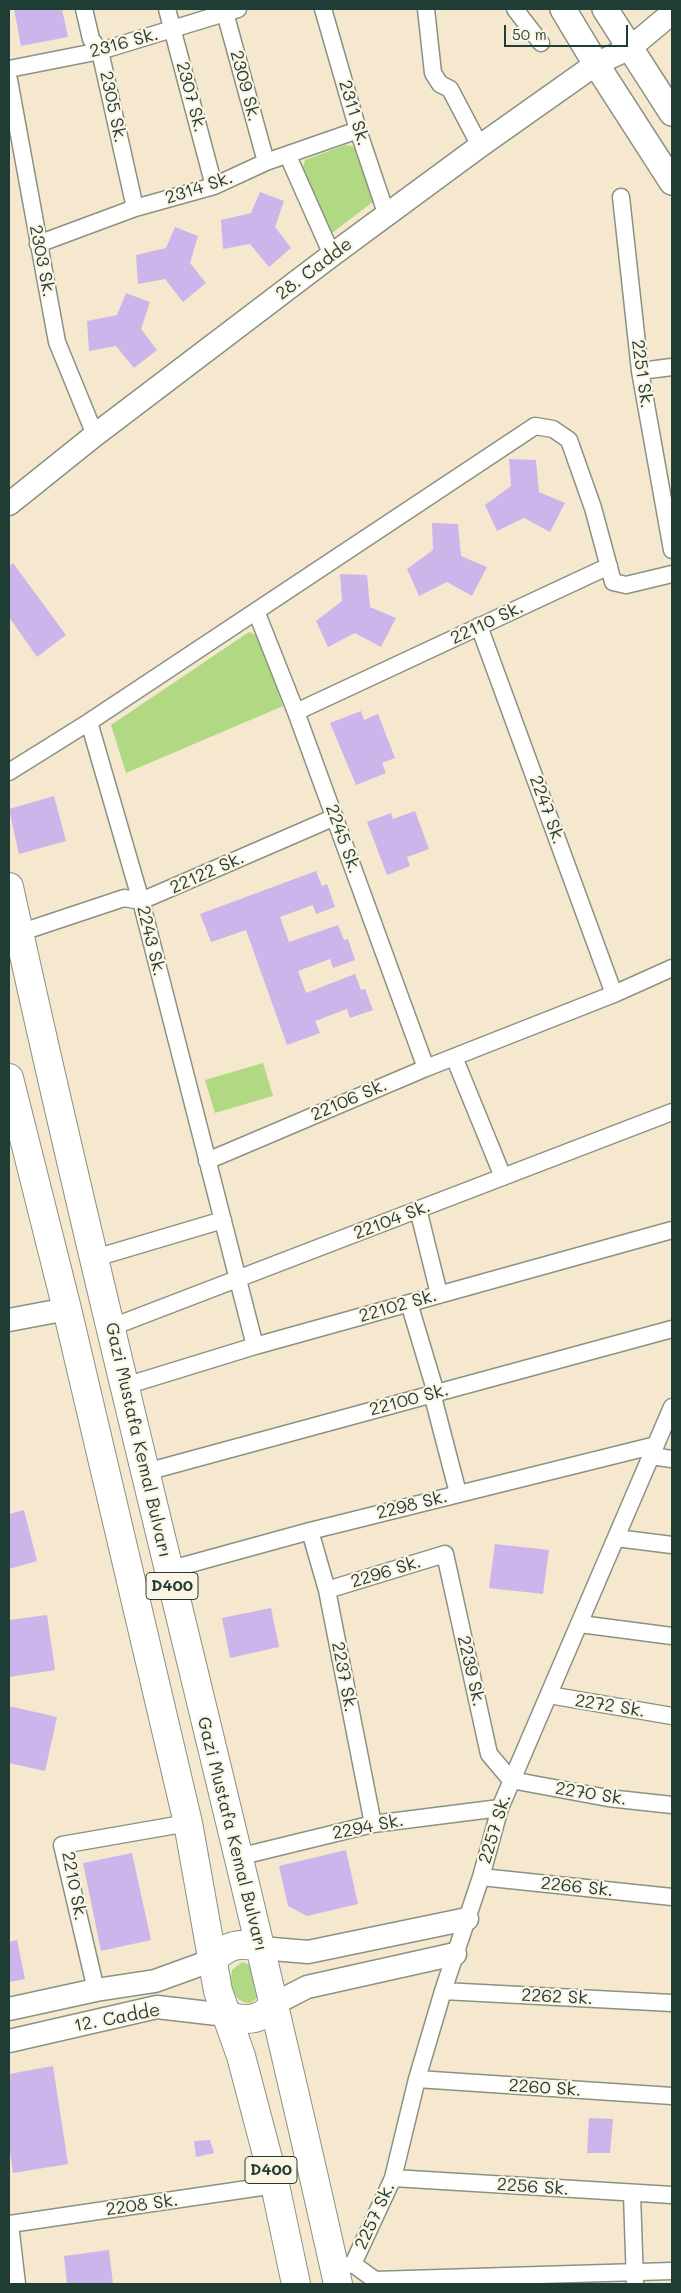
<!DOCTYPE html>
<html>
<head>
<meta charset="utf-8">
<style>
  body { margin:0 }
  #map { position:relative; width:681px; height:2293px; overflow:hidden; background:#f5e8ce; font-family:Mali,sans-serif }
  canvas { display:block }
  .frame { position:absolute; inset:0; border:10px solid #1f3d34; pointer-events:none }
  .scale { position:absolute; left:504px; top:25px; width:124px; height:22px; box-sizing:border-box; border:2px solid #1f3d34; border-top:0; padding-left:6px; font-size:15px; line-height:18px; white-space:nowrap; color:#1f3d34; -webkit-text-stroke:4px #fcf5e5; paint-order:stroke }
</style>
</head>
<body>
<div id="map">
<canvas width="681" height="2293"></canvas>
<div class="frame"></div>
<div class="scale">50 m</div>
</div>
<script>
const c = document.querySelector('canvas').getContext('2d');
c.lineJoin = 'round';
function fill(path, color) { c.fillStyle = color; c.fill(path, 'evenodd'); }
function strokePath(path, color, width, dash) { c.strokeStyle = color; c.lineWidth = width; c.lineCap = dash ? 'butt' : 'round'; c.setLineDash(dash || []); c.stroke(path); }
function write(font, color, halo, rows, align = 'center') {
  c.font = font + ' Mali,sans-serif'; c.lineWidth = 4.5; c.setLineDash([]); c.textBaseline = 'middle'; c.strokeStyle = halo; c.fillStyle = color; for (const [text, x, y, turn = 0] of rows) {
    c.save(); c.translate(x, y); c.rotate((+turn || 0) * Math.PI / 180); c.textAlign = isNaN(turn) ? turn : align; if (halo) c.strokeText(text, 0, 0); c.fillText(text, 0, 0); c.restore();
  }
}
const green = new Path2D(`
  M345,145l7,1 6,6 16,49 -42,32 -4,-3 -26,-60 3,-10z
  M249,632l9,4 25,70 -157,67 -15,-48z
  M263,1063l10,33 -58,17 -10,-33z
  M242,1962l11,4 6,31 -9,6c-16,1 -21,-20 -18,-33z`);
const building = new Path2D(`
  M14,9h48l6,28 -47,9z
  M260,192l24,9 -9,26 16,21 -22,19 -19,-23 -27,5 -2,-29 30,-7z
  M175,227l23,9 -8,27 16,20 -23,19 -18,-23 -27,5 -2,-29 30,-7z
  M126,293l24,9 -9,27 16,21 -23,18 -18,-22 -27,5 -2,-30 30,-6z
  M509,459l27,1 3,32 26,11 -15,29 -26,-14 -27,13 -12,-26 26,-19z
  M432,523l26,1 3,32 26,11 -15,29 -25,-14 -28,14 -12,-27 26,-19z
  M13,563l53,72 -29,22 -28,-40v-50z
  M340,574l27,1 3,32 26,11 -15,29 -26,-14 -27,14 -12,-26 26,-20z
  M361,711l3,9 14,-6 17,44 -13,5 4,10 -30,12 -26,-62z
  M54,796l12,45 -47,13 -10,-45z
  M415,811l14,38 -22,8 3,9 -23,9 -20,-53 24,-9 2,6z
  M316,871l6,15 5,-2 8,23 -19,7 -3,-9 -33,12 9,25 49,-17 6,15 4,-1 7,21 -22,8 -3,-9 -32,12 8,22 49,-19 6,16 4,-1 8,21 -23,8 -3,-9 -32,12 5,12 -33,12 -41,-115 -35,12 -11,-28z
  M24,1510l13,51 -28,8v-55z
  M495,1544l54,6 -6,44 -54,-6z
  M271,1608l8,39 -49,11 -8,-40z
  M47,1615l8,55 -46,7v-57z
  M9,1706l48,11 -12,54 -36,-8z
  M346,1850l12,54 -51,12 -19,-10 -9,-40z
  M132,1853l19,87 -50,11 -18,-88z
  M17,1940l8,39 -16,3v-40z
  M53,2066l15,98 -55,9 -4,-29v-70z
  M589,2118l24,1 -3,34h-23z
  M210,2140l4,13 -18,4 -2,-16z
  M109,2250l4,34h-46l-3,-28z`);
const street = new Path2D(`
  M84,9l7,30 9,12 35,157
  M167,9l47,177
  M224,9l42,153
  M323,9l35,121 29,86
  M426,9l7,64 7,11 10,5 30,57
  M515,9l26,34
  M9,69l91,-18 138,-42
  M9,80l48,262 38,93
  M288,156l44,99
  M621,197l19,174 32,179
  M38,244l97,-36 79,-22 52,-24 92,-32
  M640,371l32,-4
  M256,611l40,101 130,356
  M479,626l135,368
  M296,712l313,-146
  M89,722l52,179 114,445
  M9,772l80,-50 446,-296 18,3 16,11 24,68 20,74 13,3 46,-11
  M19,933l105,-35 17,3 194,-84
  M454,1057l49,120
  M207,1161l219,-93 188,-74 58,-26
  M418,1209l21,85
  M95,1258l128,-38
  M409,1303l27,90 -2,8 24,92
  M112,1327l560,-215
  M125,1386l130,-40 417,-116
  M651,1456l21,3
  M146,1472l526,-143
  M310,1531l17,59 46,234
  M616,1538l56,7
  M168,1570l142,-39 346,-86
  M327,1590l118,-36 44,200 22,26 97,18 64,7
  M580,1624l92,12
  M549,1695l123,21
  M238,1857l135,-33 127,-16
  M481,1877l191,20
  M96,1990l-34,-145 126,-22
  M443,1991l229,12
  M417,2079l255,17
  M393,2178l279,17
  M632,2194l3,90
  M353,2264l40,-86 24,-99 26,-88 38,-114 19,-69 172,-401
  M344,2266l9,-2 22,16 297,-9
  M17,2284l-7,-60 265,-39`);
const secondary = new Path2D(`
  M9,504l86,-69 237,-180 148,-109 116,-82 34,-16 42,-35
  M9,1320l58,-11
  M261,1948l47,4 159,-33
  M274,2004l33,-17 148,-33
  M9,2009l87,-19 59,-9 58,-21
  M9,2041l148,-34 69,8`);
const primary = new Path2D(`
  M563,9l33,55 76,118
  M605,9l67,104`);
const highway = new Path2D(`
  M9,887c102,467 225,930 329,1397
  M9,1078l58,231 121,514 30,168 23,65 34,129 21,99
  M213,1960c14,-15 28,-19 48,-12
  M226,2015c19,7 35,6 48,-11`);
const shields = [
  [172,1586,52],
  [271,2170,52]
];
const shieldNames = [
  ["D400",172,1586],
  ["D400",271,2170]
];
const streetNames = [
  ["2316 Sk.",124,43,-15],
  ["2309 Sk.",245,86,75],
  ["2307 Sk.",191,97,75],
  ["2305 Sk.",113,107,78],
  ["2311 Sk.",354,113,73],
  ["2314 Sk.",199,188,-18],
  ["2303 Sk.",42,261,79],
  ["28. Cadde",314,269,-37],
  ["2251 Sk.",642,374,82],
  ["22110 Sk.",487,623,-25],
  ["2247 Sk.",547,810,70],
  ["2245 Sk.",343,839,70],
  ["22122 Sk.",207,873,-24],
  ["2243 Sk.",151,941,76],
  ["22106 Sk.",349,1100,-23],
  ["22104 Sk.",392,1220,-21],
  ["22102 Sk.",398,1306,-16],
  ["22100 Sk.",409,1400,-15],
  ["Gazi Mustafa Kemal Bulvarı",138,1440,77],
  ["2298 Sk.",412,1505,-14],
  ["2296 Sk.",386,1572,-17],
  ["2239 Sk.",471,1671,77],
  ["2237 Sk.",344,1677,79],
  ["2272 Sk.",610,1706,9],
  ["2270 Sk.",591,1794,9],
  ["2294 Sk.",368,1827,-11],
  ["2257 Sk.",495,1829,-73],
  ["Gazi Mustafa Kemal Bulvarı",232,1834,76],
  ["2210 Sk.",74,1886,79],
  ["2266 Sk.",577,1887,6],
  ["2262 Sk.",557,1997,3],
  ["12. Cadde",117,2018,-11],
  ["2260 Sk.",545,2088,4],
  ["2256 Sk.",533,2187,4],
  ["2208 Sk.",142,2205,-8],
  ["2257 Sk.",375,2216,-65]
];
fill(green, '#b1d983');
fill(building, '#cbb5eb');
strokePath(street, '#8a9281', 19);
strokePath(secondary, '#8a9281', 25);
strokePath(primary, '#8a9281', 28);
strokePath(highway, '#8a9281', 30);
strokePath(street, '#fff', 16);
strokePath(secondary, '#fff', 22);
strokePath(primary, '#fff', 25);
strokePath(highway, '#fff', 28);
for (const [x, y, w] of shields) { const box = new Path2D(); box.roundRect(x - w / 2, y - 13.5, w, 27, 4); c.fillStyle = '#fcf5e5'; c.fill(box); strokePath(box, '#1f3d34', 1); }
write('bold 16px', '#1f3d34', null, shieldNames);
write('18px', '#1f3d34', '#fcf5e5', streetNames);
</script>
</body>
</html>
